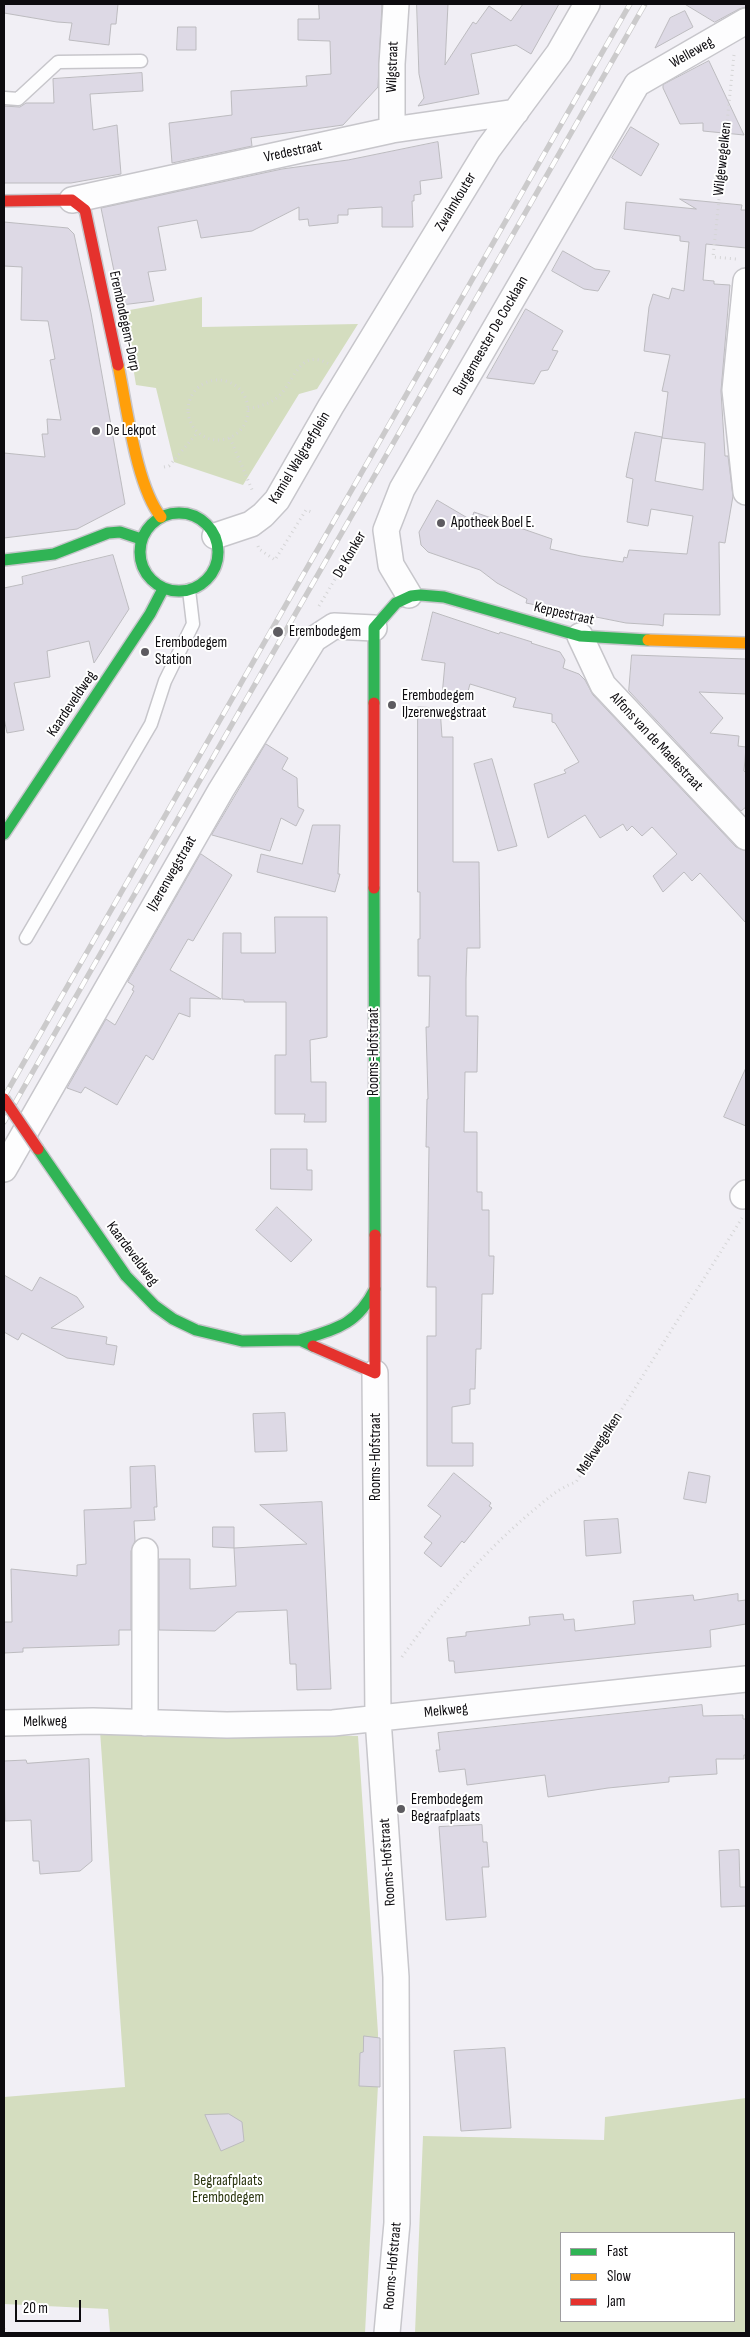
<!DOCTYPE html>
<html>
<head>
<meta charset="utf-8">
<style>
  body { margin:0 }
  #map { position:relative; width:750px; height:2337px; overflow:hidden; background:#f1eff5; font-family:"Sofia Sans Condensed",sans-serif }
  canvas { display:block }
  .frame { position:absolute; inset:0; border:5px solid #0d0b0f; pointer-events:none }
  .legend { position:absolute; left:560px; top:2232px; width:175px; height:90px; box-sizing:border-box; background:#fff; border:1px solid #9e9d9f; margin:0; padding:6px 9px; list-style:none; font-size:15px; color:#0d0b0f }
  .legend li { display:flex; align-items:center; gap:10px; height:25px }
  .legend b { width:25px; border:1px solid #9e9d9f }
  .scale { position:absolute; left:15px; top:2300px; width:66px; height:22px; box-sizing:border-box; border:2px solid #0d0b0f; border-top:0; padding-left:6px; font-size:15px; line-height:18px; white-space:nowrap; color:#0d0b0f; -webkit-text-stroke:4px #fff; paint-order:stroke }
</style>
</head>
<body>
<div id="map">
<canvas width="750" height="2337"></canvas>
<div class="frame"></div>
<ul class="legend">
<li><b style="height:6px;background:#30b455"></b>Fast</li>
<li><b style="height:6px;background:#ff9f0a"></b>Slow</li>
<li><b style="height:6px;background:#e5322d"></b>Jam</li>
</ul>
<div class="scale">20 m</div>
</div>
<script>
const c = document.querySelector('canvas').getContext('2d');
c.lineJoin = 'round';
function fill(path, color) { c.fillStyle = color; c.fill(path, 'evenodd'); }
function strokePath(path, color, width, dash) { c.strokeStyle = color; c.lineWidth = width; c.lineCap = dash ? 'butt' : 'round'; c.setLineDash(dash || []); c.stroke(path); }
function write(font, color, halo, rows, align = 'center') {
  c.font = font + ' "Sofia Sans Condensed",sans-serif'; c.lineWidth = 4; c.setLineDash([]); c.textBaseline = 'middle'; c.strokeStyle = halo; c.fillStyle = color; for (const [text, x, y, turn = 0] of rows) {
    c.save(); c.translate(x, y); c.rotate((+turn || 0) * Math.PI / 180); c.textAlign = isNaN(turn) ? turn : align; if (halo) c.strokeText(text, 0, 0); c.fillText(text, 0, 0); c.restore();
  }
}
const green = new Path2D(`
  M202,297v30l156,-3 -41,65 -18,5 -56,91 -69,-23 -18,-74 -20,-3 -12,-74z
  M100,1731l258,5 20,297v52l-13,248h-255l-2,-24 -104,-5v-207l121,-10z
  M746,2098v235h-331l8,-197 181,4 1,-23zM561,2233h173v88h-173z`);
const building = new Path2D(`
  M5,4h113l-2,20h-5l-2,21 -40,-5 3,-17 -15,-1 -53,-9z
  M319,4h63l-4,83 -35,38 -92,13 1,8 -80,17 -3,-40 63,-8 -1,-24 76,-5 -1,-10 25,-2 -1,-33 -32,-1v-21h21z
  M417,4h31l-3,61 28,-43 3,2 13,-18 22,15 12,-17h36l-28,50 -15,-9 -45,9 8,40 -61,12 6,-8 -5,-24z
  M685,4h61v3l-7,2 -24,13z
  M685,11l8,16 -38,21 15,-30z
  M178,27h18v23h-19z
  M709,61l35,74 -41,-4v-8l-23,1 -17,-36v-3z
  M142,73l1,18 -53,3 3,36 24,-5 4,49 -50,9h-67v-77l16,1 6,-4h28l-1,-24z
  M631,127l28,17 -18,32 -29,-18z
  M438,142l4,36 -22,3 1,13 -7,1v6h-2l1,26h-31v-20l-34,2v6h-10v8l-29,3 -1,-7 -9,1v-13l-47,24 -51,7 -4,-18 -39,7 8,43 -18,2 6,29 -33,4 -20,-97 181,-39 66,-9z
  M680,199l62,6 -1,5h5v38l-40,-4 -3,36 11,1v3l16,1 -9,106 4,65h3l5,40 -8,47 -6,-1 1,73 -56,-1 -1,12 -4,-1 -33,-2 -100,-20 1,-4 -30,-16 -17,-13 -52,-18 -7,-7 -2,-13 18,-32 34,20 3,-8 78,27 -2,10 31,7 42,6 1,-5 3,1 2,-8 58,4 6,-38 -42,-7 -3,17 -21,-4 6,-43 -7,-2 9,-45 27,5 -7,44 48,9 2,-47 -43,-5 6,-46 -6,-1 8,-36 -26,-4 5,-44 4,-13 16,5 3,-11 12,3 5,-49 -9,-1v-5l-56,-7 2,-27 70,7z
  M4,222l64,6 6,6 17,79 34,191 -48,25 -73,9v-85l41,4 -3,-23h6l-1,-15 14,1 -11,-60 5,-1 -7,-38 -27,-1 1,-53 -18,-1z
  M563,251l32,18 15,2 -12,20 -14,-2 -32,-18z
  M526,309l37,22 -11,19 6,1 -10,19 -7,1 -7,13 -47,-6z
  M113,555l16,54 -35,54 -5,-22 -42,10 3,26 -36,6 10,47 -17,3 -3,-15v-130l19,-4 -1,-7z
  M433,612l66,22 1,-2 32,10 -1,1 29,9 5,8 -2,8 16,6 6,6 8,15 143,152 10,4v72l-46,-50 -8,8 -8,-9 -21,20 -10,-16 24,-22 -25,-27 -10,9 -10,-10 -5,5 -4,-7 -23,14 -15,-23 -37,23 -14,-54 32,-11 -2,-3 15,-8 -24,-39 -3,-1v-8l-39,-7 3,-9 -46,-14 -3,11 -25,1 3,-33 -23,-3z
  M632,655l114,4v35l-47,-2 24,26 -13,15 29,3 -1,10 8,1 -2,24 2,2v34l-5,4 -112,-120z
  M418,707l22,1 2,29h11v125h26l1,86h-13l-1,31v37h12l-1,56h-12l-1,60h13v60h5v18h7v46h5l-1,38h-11l-1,55h-5l-1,40h-5v15l-18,3v36h21v23h-46v-130h9v-49h-9l2,-140h-3l1,-48h1l-2,-72h3l1,-51h-12v-37h2v-47h-2z
  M266,744l22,14 -6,11 15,9 1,29 6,3 -8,16 -15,-8 -11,33 -58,-16z
  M492,759l25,87 -19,5 -24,-87z
  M313,825h27l-2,49h2l-5,18 -78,-20 4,-18 41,10z
  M201,854l31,21 -39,66 -5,-2 -18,31 51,29 -31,-1v19l-11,-4 -26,47 -7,-5 -29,50 -32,-18 -4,6 -14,-5 39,-69 9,6 19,-34 -2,-1 2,-4 -6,-4z
  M275,917h52v120l-17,3 1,42h15v40h-22l1,-8h-30v-59h11v-53h-42v-2l-22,-1 1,-66h18v20h34z
  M746,1068v58l-22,-9z
  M271,1149h36v21h5v20l-41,-1z
  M277,1207l35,33 -21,22 -35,-32z
  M4,1275l28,16 8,-14 37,20 7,10 -33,21 56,9 -1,7 11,2 -3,19 -47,-7 -45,-25 -4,7 -14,-8z
  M285,1413l2,38 -32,1 -2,-38z
  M155,1466l2,41h-3l1,13 -21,1 1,20 -4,10v79h-12v15l-96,3v4l-19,1v-31h8l-1,-53 66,7v-11l9,-1 -2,-54 47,-2 -1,-41z
  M689,1472l21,4 -4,27 -22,-4z
  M454,1473l37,30 -2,3 3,2 -28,35 -2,-2 -21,26 -17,-14 8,-10 -8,-6 17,-21 -13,-10z
  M322,1502l9,187 -34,1 -1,-26h-6l-3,-54 -50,2 -22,19 -56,-1v-71h31v30l46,-3 -2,-38 73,-4 -47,-39z
  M618,1519l3,34 -35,3 -2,-35z
  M213,1527h21v21l-21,-1z
  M738,1594v7l8,-1v24l-36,6 1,17 -256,26 -1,-12h-5l-2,-23 19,-2v-4l64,-7 -1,-8 34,-3 1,6 10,-1 1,12 60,-7 -2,-23 60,-6 1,5z
  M702,1705l1,11 40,-1v4h3v36h-2v4h-28l1,15 -48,3v5l-61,6 -60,9 -3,-22 -78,10 -2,-16 -26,3 -3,-22h4l-2,-17z
  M89,1759l3,102 -12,10 -40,3 -1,-13h-6l-2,-41 -26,1 -1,-60 22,-1 1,3z
  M482,1825l1,17h4l2,25h-7l4,50 -40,3 -7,-93z
  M739,1850l1,37h6v19l-25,1 -2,-56z
  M364,2036l16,2v49l-21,-1 1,-33 3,-1z
  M505,2048l6,80 -50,3 -7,-80z
  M229,2114l13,8 2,19 -23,10 -16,-36z`);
const path = new Path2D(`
  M734,55l-21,202 23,2
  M188 410a30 30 0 1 1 60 0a30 30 0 1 1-60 0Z
  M248,409c12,-3 23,-5 32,-14 16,-17 20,-47 49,-31
  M230,438l23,54
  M164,467l5,-1 29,-34
  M258,546l1,3 16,11 31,-50 8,3
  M319,606l43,-72
  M402,1657c38,-54 82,-106 133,-148 13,-11 24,-21 41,-27l166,-264
  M4,2329l4,4`);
const lane = new Path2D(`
  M5,98l13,1 40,-37 83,-1
  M26,938l125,-214 14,-43 28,-57 -4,-34`);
const street = new Path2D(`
  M392,130v-66l4,-60
  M72,200l320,-70 124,-18
  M746,281l-11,109 11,102
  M215,536l36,-12 12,-9 14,-15 54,-94 157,-257 71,-96 28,-49
  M409,595l-18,-30 -5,-35 16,-41 235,-405 109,-63
  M580,636l23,49 143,152
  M4,1169l217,-379 93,-151 20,-13 40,2
  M743,1196l3,-3
  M375,1373l3,346 18,258 1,246 -10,110
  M145,1551v172
  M4,1723l89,-2 134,4 106,-2 413,-44`);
const fast = new Path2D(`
  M140 552a39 39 0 1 1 78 0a39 39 0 1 1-78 0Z
  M4,560l50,-6 54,-21 12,-1 21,7
  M374,703v-75l22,-25 15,-7 9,-1 24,2 136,39 68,4
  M4,834l146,-220 13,-25
  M374,888l1,347
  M38,1149l88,127 29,30 18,13 23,11 46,11 58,-1 13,6
  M300,1340c36,-11 57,-15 75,-51`);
const slow = new Path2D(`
  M118,365c9,42 18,121 43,152
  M648,640l98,3`);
const jam = new Path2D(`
  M4,201l68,-1 13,10 33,155
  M374,703v185
  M313,1346l62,27v-138`);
const rail = new Path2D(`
  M4,1097l626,-1093
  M4,1122l641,-1118`);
const jamBridge = new Path2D(`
  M4,1099l34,50`);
const markers = [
  [96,431,5,"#5d5b60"],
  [441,523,5,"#5d5b60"],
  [278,632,6,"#5d5b60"],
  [145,652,5,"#5d5b60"],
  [392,705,5,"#5d5b60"],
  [401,1809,5,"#5d5b60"]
];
const streetNames = [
  ["Welleweg",692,53,-30],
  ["Wilgstraat",393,67,-88],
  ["Vredestraat",293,152,-12],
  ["Wilgewegelken",723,159,-84],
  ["Zwalmkouter",456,202,-59],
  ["Erembodegem-Dorp",124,321,78],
  ["Burgemeester De Cocklaan",491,336,-60],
  ["Kamiel Walgraefplein",300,458,-59],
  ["De Konker",350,555,-60],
  ["Keppestraat",564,614,13],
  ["Kaardeveldweg",72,704,-56],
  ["Alfons van de Maelestraat",656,742,47],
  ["IJzerenwegstraat",172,874,-60],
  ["Rooms-Hofstraat",374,1052,-90],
  ["Kaardeveldweg",132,1254,53],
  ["Melkwegelken",600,1444,-57],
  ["Rooms-Hofstraat",376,1457,-90],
  ["Melkweg",446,1711,-6],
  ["Melkweg",45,1722,-1],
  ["Rooms-Hofstraat",388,1862,-94],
  ["Rooms-Hofstraat",393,2266,-85]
];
const poiNames = [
  ["De Lekpot",106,431],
  ["Apotheek Boel E.",451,523],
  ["Erembodegem",289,632],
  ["Erembodegem",155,643],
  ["Station",155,660],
  ["Erembodegem",402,696],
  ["IJzerenwegstraat",402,713],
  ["Erembodegem",411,1800],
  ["Begraafplaats",411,1817]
];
const parkNames = [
  ["Begraafplaats",228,2181],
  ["Erembodegem",228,2198]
];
fill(green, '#d4ddbf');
fill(building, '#ddd9e5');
strokePath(building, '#bcbbbf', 1);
strokePath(lane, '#c7c6cb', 15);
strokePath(street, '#c7c6cb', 28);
strokePath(fast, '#c7c6cb', 14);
strokePath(slow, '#c7c6cb', 14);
strokePath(jam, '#c7c6cb', 14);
strokePath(path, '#d5d5d6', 3, [1, 4]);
strokePath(lane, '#fdfdfe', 12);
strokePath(street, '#fdfdfe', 25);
strokePath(fast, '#30b455', 11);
strokePath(slow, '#ff9f0a', 11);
strokePath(jam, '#e5322d', 11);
strokePath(rail, '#cbcacb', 5.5);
strokePath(rail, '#fff', 4, [11]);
strokePath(jamBridge, '#c7c6cb', 14, []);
strokePath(jamBridge, '#e5322d', 11);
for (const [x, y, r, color] of markers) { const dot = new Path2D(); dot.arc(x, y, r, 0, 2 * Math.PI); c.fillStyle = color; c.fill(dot); strokePath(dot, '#fff', 2); }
write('15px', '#0d0b0f', '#fff', streetNames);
write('15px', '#0d0b0f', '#fff', poiNames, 'left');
write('15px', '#2c3610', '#fff', parkNames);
</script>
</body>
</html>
